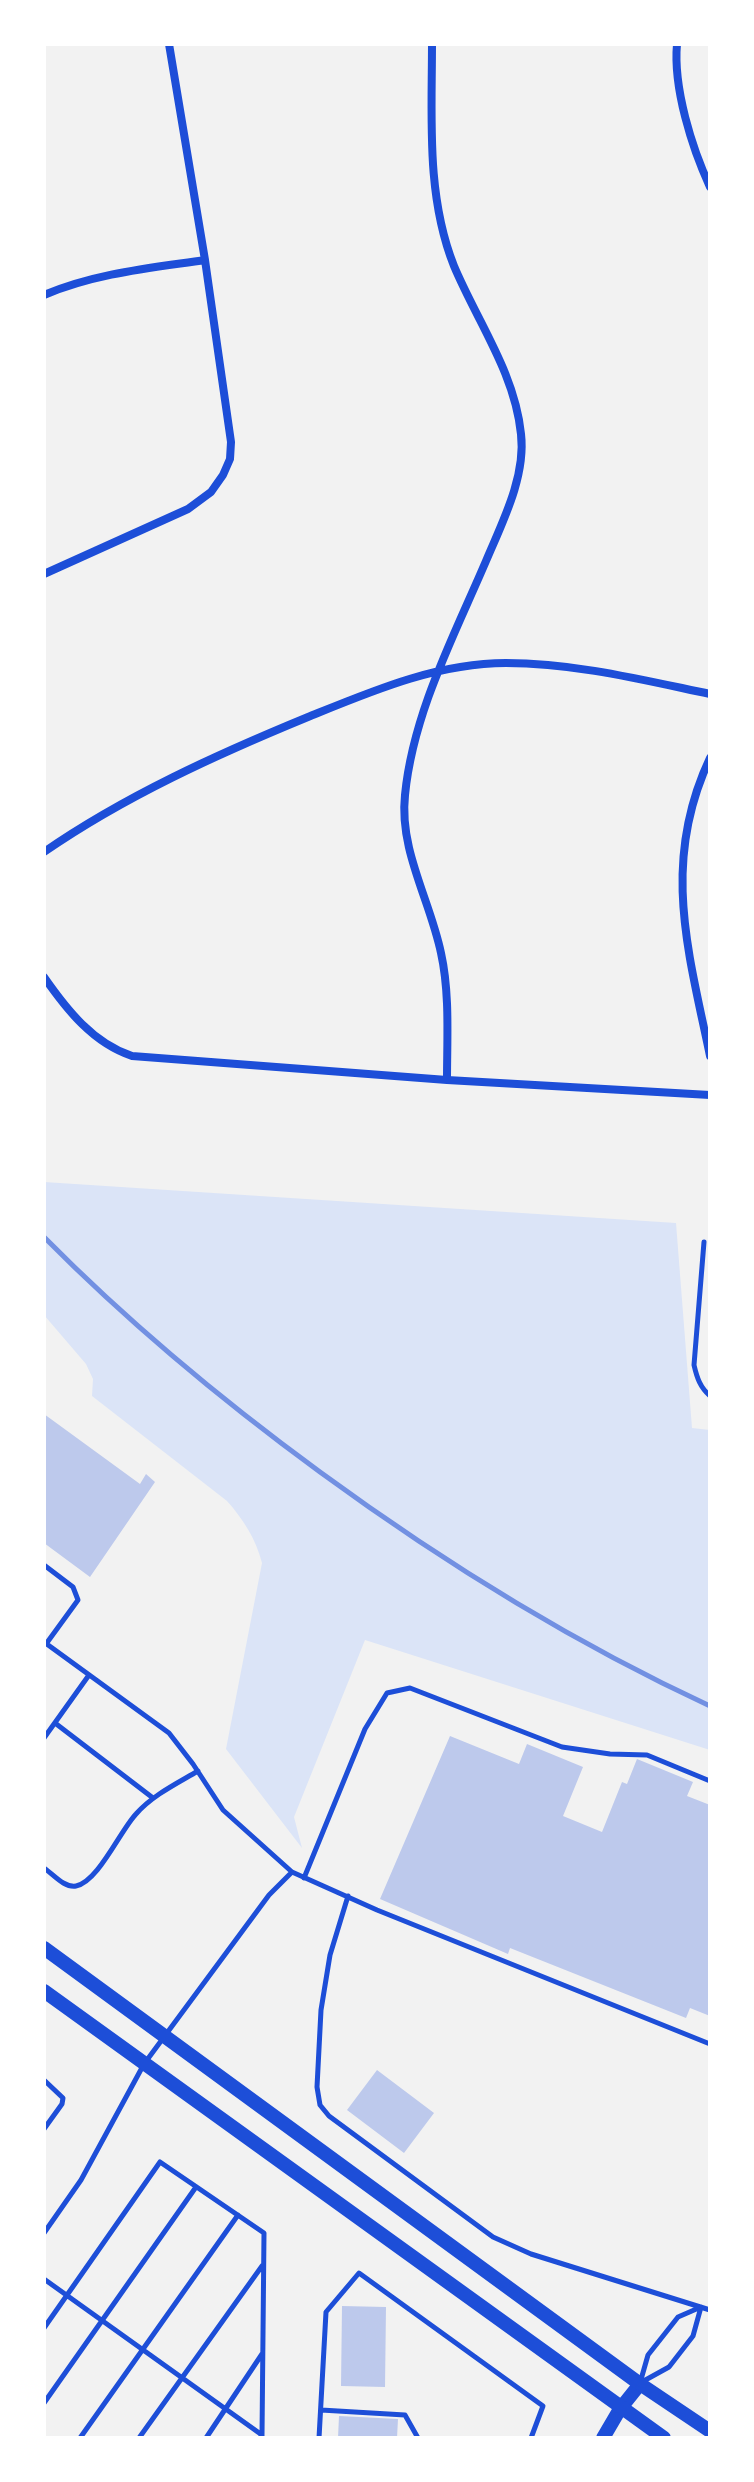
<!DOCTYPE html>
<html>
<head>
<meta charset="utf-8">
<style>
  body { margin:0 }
  #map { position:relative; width:754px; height:2482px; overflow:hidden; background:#f2f2f2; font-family:"PT Serif",serif }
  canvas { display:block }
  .frame { position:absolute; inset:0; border:46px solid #fff; pointer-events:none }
</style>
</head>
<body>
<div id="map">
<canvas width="754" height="2482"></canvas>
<div class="frame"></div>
</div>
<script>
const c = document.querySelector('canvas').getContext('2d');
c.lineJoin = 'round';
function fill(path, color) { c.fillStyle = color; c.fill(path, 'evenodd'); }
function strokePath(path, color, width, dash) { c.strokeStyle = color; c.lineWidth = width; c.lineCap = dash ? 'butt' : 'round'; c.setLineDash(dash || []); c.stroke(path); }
const green = new Path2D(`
  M44,1182l632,41 16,205 18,2v320l-345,-110 -71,177 8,31 -76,-99 36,-186c-6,-24 -19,-44 -35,-62l-135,-105 1,-17 -7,-15 -42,-49z`);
const building = new Path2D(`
  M44,1414l96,70 6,-10 9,8 -65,95 -46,-34z
  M450,1736l69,28 8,-20 56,23 -20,49 39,16 20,-50 5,2 10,-25 56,23 -6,14 23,9v211l-20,-8 -4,10 -176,-70 -2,6 -128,-55z
  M377,2070l57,43 -30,40 -57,-43z
  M342,2306l44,1 -1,80 -44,-1z
  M339,2416l59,3 -1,19h-59z`);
const service = new Path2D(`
  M704,1242l-10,123c3,13 6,22 16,31
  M44,1565l29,22 5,13 -32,44
  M44,1642l125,91 24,31 30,46 69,62 85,38 333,134
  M55,1723l98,75
  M44,1738l45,-63
  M44,1868c9,6 20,20 32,18 22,-4 44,-55 60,-72 17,-19 40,-30 62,-43
  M304,1878l61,-149 22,-36 23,-5 152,59 48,7 37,1 63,26
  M348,1896l-18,59 -9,55 -4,77 3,18 9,11 164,121 38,17 179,56
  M44,2080l19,18 -1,6 -18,25
  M44,2233l37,-53 63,-116 125,-169 23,-23
  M44,2279l218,156v2
  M44,2328l116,-166 104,71 -2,202 -2,3
  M640,2383l29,-16 24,-31 8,-29
  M640,2383l8,-28 30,-38 23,-10
  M44,2403l152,-216
  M321,2410l84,5 13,23
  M80,2438l158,-223
  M139,2438l123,-172
  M206,2438l56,-84
  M319,2438l7,-126 33,-39 184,133 -12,32`);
const minor = new Path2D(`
  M432,44c0,73 -6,152 22,222 23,55 61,107 67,168 5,43 -19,89 -35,127 -32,75 -73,152 -81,234 -6,55 25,105 36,158 9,41 6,85 6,127
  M677,44c-4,44 15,104 33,143
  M44,295c52,-22 107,-27 161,-35
  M44,574l144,-65 23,-17 12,-17 7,-16 1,-17 -26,-182 -36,-216
  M710,758c-49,104 -22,192 0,298
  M44,852c81,-56 174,-98 264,-135 64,-26 129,-54 198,-54 69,0 137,17 204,31
  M44,977c23,33 49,66 88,79l315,24 263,15`);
const tertiary = new Path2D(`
  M603,2438l17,-29 20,-25`);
const secondary = new Path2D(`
  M44,1948l596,436 70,47
  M44,1991l620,447`);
const rail = new Path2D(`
  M44,1237c85,86 179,164 276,235 123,90 252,170 390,234`);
fill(green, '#dbe4f7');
fill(building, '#bdc9ec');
strokePath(service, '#1d4ed8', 5);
strokePath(minor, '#1d4ed8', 8);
strokePath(tertiary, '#1d4ed8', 14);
strokePath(secondary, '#1d4ed8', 14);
strokePath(rail, '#7290e2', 5);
</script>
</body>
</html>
